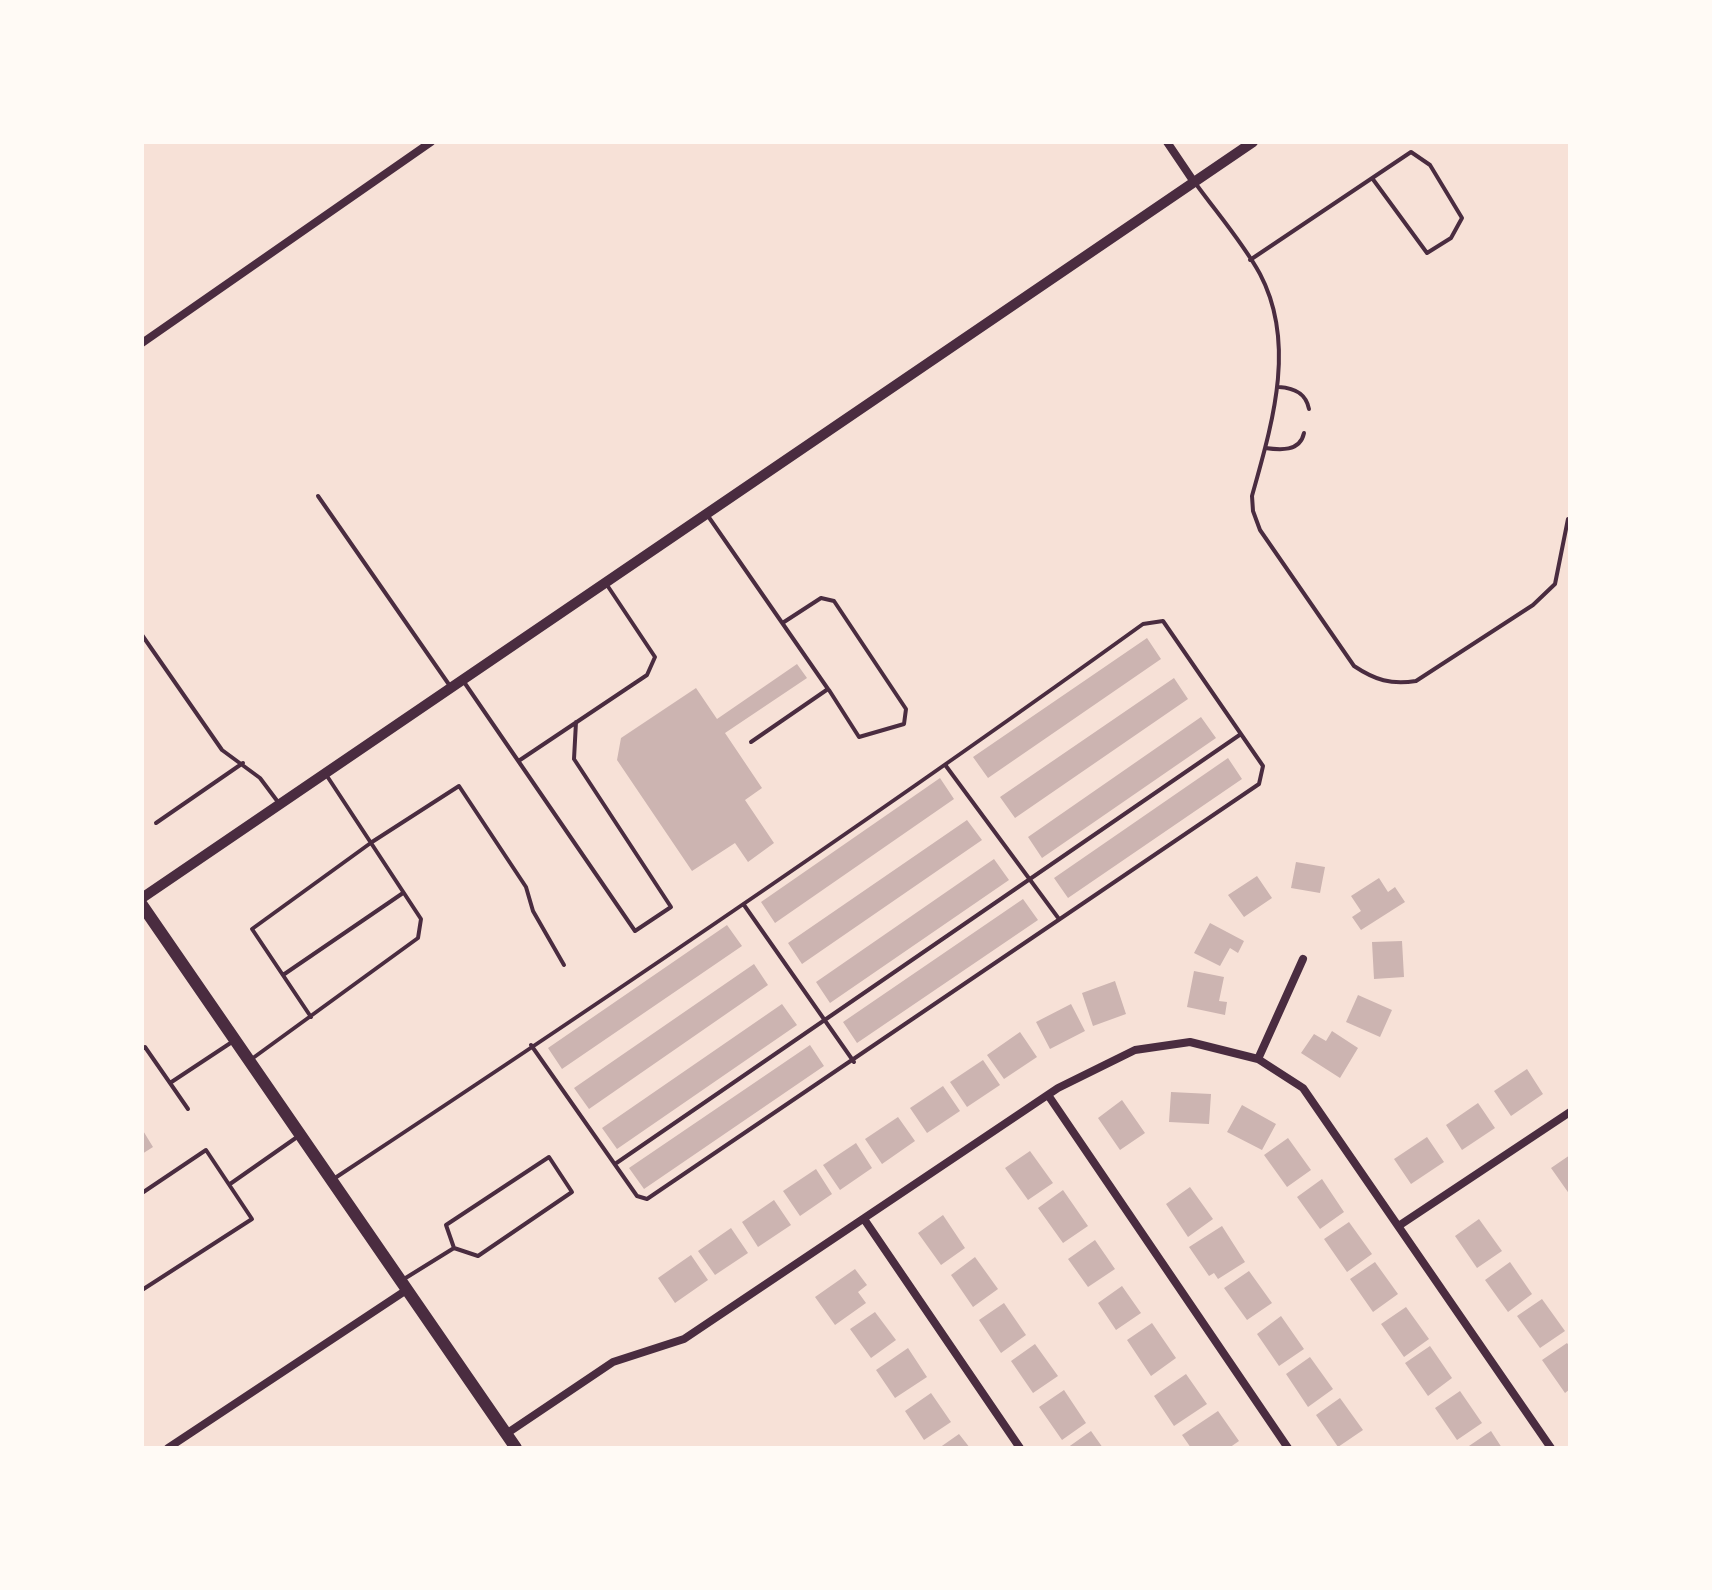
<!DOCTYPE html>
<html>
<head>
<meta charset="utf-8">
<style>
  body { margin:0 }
  #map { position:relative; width:1712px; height:1590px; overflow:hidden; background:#f7e1d7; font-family:"Varela Round",sans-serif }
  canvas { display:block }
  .frame { position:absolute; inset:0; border:144px solid #fffaf5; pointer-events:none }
</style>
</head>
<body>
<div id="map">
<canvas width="1712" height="1590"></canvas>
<div class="frame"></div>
</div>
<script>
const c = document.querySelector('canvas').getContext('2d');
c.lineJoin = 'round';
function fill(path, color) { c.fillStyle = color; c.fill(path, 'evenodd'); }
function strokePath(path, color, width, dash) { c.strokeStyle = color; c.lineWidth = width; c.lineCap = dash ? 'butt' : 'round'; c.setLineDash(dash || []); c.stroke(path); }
const building = new Path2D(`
  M1147,638l14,21 -173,119 -15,-21z
  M797,664l10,14 -82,55 37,55 -17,12 29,43 -26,19 -13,-19 -43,28 -75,-111 4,-22 75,-50 21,31z
  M1174,678l14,21 -173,119 -15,-21z
  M1201,717l15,21 -174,120 -14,-21z
  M1228,758l14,21 -174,119 -14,-20z
  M940,778l14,21 -179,124 -14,-21z
  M967,820l15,20 -180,124 -14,-21z
  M994,859l15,21 -179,123 -14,-21z
  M1296,862l29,5 -5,26 -29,-5z
  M1257,876l15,22 -28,19 -16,-22z
  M1379,878l9,14 7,-5 10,15 -44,28 -9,-13 9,-6 -10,-15z
  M1023,899l15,21 -181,123 -14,-21z
  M1210,923l34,18 -6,12 -8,-5 -10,18 -26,-13z
  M727,925l15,21 -180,123 -14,-21z
  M1402,941l2,36 -30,2 -2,-37z
  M754,964l14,21 -179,124 -15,-21z
  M1194,971l30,6 -5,24 8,1 -2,13 -38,-8z
  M1115,981l11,33 -33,12 -11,-33z
  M1358,995l34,15 -12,27 -34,-15z
  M782,1004l15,21 -180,124 -15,-21z
  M1071,1004l14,27 -35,18 -14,-27z
  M1332,1031l26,17 -18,30 -39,-25 13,-19 12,7z
  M1020,1032l17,25 -33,22 -17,-24z
  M810,1045l14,21 -180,123 -15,-21z
  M983,1060l17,25 -33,22 -17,-25z
  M1527,1069l16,25 -32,22 -17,-25z
  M943,1086l17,25 -33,22 -17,-25z
  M1171,1092l40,2 -2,30 -40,-2z
  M1122,1100l23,33 -25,17 -22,-32z
  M1478,1103l17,25 -33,22 -16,-25z
  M1242,1105l34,19 -14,26 -35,-18z
  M898,1117l17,24 -33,23 -17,-25z
  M142,1129l11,18 -11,7z
  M1427,1137l17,25 -33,22 -17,-25z
  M1288,1138l23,32 -24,17 -23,-32z
  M856,1143l16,25 -32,22 -17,-25z
  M1030,1151l23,32 -25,17 -23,-32z
  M1570,1155v40l-19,-27z
  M816,1169l16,25 -32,22 -17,-25z
  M1322,1179l22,33 -24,17 -23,-32z
  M1190,1187l23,32 -25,18 -22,-33z
  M1063,1190l25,36 -25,17 -25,-35z
  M774,1200l17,25 -33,22 -16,-25z
  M943,1215l22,33 -24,17 -23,-32z
  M1479,1219l23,32 -25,17 -22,-32z
  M1349,1222l23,32 -25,18 -23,-33z
  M1222,1226l23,36 -27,17 -4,-6 -5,3 -20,-29z
  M731,1228l17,25 -33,22 -17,-24z
  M1095,1240l20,29 -27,18 -20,-28z
  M691,1255l17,25 -33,23 -17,-25z
  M975,1257l23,32 -25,18 -22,-32z
  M1375,1262l23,32 -25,18 -23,-33z
  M1510,1262l22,32 -24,18 -23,-32z
  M855,1269l12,16 -9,7 8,11 -31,22 -20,-28z
  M1249,1271l23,32 -25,17 -23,-32z
  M1122,1286l19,27 -25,17 -18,-27z
  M1542,1299l23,32 -25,17 -23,-32z
  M1004,1303l22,32 -25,18 -22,-33z
  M1406,1307l23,32 -25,18 -23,-33z
  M875,1312l21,28 -25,18 -21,-29z
  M1281,1316l23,33 -25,17 -22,-32z
  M1152,1323l24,35 -25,18 -24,-36z
  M1567,1343l3,4v42l-5,4 -23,-33z
  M1035,1344l23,32 -25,17 -22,-32z
  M1430,1346l22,32 -24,18 -23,-33z
  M908,1348l19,29 -32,21 -19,-28z
  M1310,1357l23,32 -25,18 -22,-33z
  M1186,1374l21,30 -33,22 -20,-30z
  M1064,1390l22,33 -24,17 -23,-33z
  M1460,1391l22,32 -25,17 -22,-32z
  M931,1393l20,29 -27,18 -19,-29z
  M1340,1398l23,32 -25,17 -22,-32z
  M1218,1411l21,30 -10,7h-38l-9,-13z
  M1091,1431l12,17h-36z
  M1491,1431l11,17h-36z
  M959,1434l11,14h-31z`);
const service = new Path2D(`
  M1196,184c21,29 47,59 64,90 37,70 12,150 -8,222l1,15 7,19 94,136c21,14 37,19 62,15l117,-76 22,-21 13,-65
  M1250,260l161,-108 19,13 32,53 -11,20 -24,15 -55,-75
  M1279,387c15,1 27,6 30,22
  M1265,448c15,2 35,4 39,-15
  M318,496l132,190
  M708,516l120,173 -77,53
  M784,622l37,-24 13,3 72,108 -2,15 -45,13 -30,-47
  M142,635l80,115 38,28 18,24
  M464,682l171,249 36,-24 -97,-148 2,-37
  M520,760l127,-85 8,-18 -48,-72
  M946,766l113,153
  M156,823l87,-60
  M744,905l110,157
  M283,975l120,-82
  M311,1017l-59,-88 120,-87 87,-56 67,101 7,24 31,54
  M142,1049l3,-2 25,36 62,-41
  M253,1058l165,-120 3,-19 -94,-143
  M170,1083l18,26
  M549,1157l23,35 -94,64 -24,-8 -8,-23z
  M615,1164l626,-430
  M335,1178c273,-180 543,-363 808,-554l20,-3 100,145 -4,18 -612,415 -10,-3 -106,-151
  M230,1184l70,-49
  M142,1193l64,-43 46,69 -110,71
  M404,1279l50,-31`);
const minor = new Path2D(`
  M1167,142l27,40
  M142,343l289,-201
  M1258,1059l45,-100
  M1048,1095l240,353
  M864,1219l156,229
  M1400,1225l170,-113
  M506,1434l107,-72 71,-23 374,-251 77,-38 55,-8 68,17 45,29 248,360
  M168,1448l240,-159`);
const tertiary = new Path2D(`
  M142,898l1111,-756`);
const secondary = new Path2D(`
  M142,905l374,543`);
fill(building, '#ccb4b1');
strokePath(service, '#4a2c40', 4);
strokePath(minor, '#4a2c40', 8);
strokePath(tertiary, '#4a2c40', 10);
strokePath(secondary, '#4a2c40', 12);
</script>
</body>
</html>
